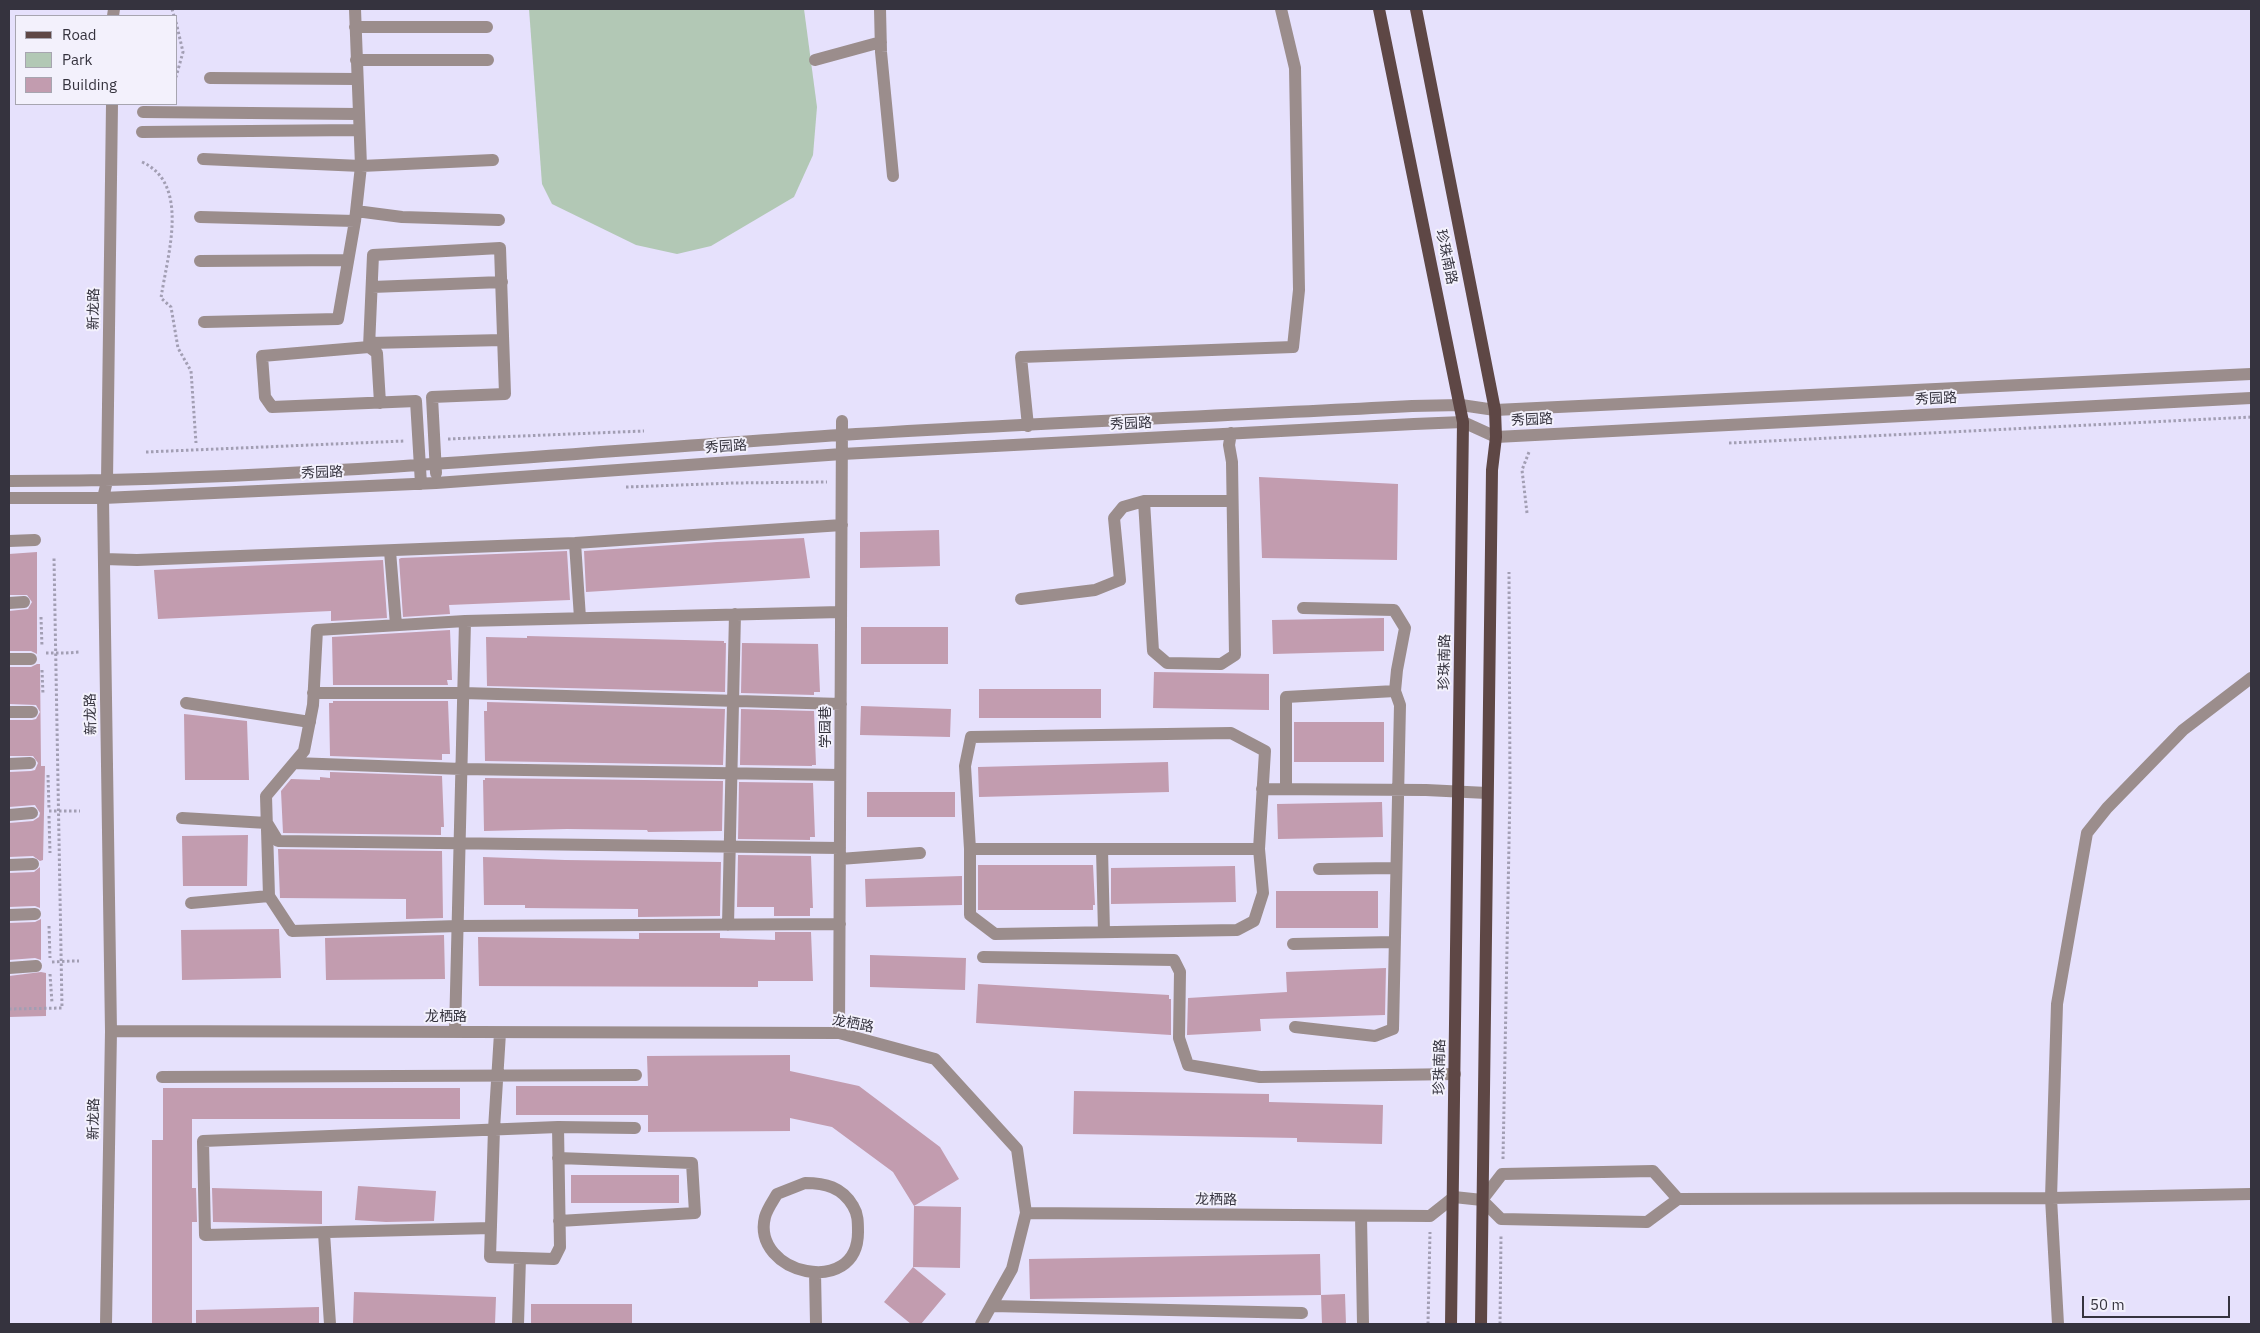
<!DOCTYPE html>
<html>
<head>
<meta charset="utf-8">
<style>
  body { margin:0 }
  #map { position:relative; width:2260px; height:1333px; overflow:hidden; background:#e6e1fc; font-family:"IBM Plex Sans",sans-serif }
  canvas { display:block }
  .frame { position:absolute; inset:0; border:10px solid #35333e; pointer-events:none }
  .legend { position:absolute; left:15px; top:15px; width:162px; height:90px; box-sizing:border-box; background:#f3f1fc; border:1px solid #a7a5b0; margin:0; padding:6px 9px; list-style:none; font-size:15px; color:#35333e }
  .legend li { display:flex; align-items:center; gap:10px; height:25px }
  .legend b { width:25px; border:1px solid #a7a5b0 }
  .scale { position:absolute; left:2082px; top:1296px; width:148px; height:22px; box-sizing:border-box; border:2px solid #35333e; border-top:0; padding-left:6px; font-size:15px; line-height:18px; white-space:nowrap; color:#35333e; -webkit-text-stroke:4px #f3f1fc; paint-order:stroke }
</style>
</head>
<body>
<div id="map">
<canvas width="2260" height="1333"></canvas>
<div class="frame"></div>
<ul class="legend">
<li><b style="height:6px;background:#5e4745"></b>Road</li>
<li><b style="height:14px;background:#b2c8b5"></b>Park</li>
<li><b style="height:14px;background:#c29caf"></b>Building</li>
</ul>
<div class="scale">50 m</div>
</div>
<script>
const c = document.querySelector('canvas').getContext('2d');
c.lineJoin = 'round';
function fill(path, color) { c.fillStyle = color; c.fill(path, 'evenodd'); }
function strokePath(path, color, width, dash) { c.strokeStyle = color; c.lineWidth = width; c.lineCap = dash ? 'butt' : 'round'; c.setLineDash(dash || []); c.stroke(path); }
function write(font, color, halo, rows, align = 'center') {
  c.font = font + ' "IBM Plex Sans","Noto Sans SC",sans-serif'; c.lineWidth = 4; c.setLineDash([]); c.textBaseline = 'middle'; c.strokeStyle = halo; c.fillStyle = color; for (const [text, x, y, turn = 0] of rows) {
    c.save(); c.translate(x, y); c.rotate((+turn || 0) * Math.PI / 180); c.textAlign = isNaN(turn) ? turn : align; if (halo) c.strokeText(text, 0, 0); c.fillText(text, 0, 0); c.restore();
  }
}
const green = new Path2D(`
  M529,9h275l13,98 -4,48 -19,42 -83,49 -34,8 -41,-9 -84,-41 -10,-20z`);
const building = new Path2D(`
  M1259,477l139,7 -1,76 -135,-2z
  M939,530l1,36 -80,2v-36z
  M804,538l6,40 -224,14 -2,-41 133,-9z
  M567,551l3,49 -121,5 1,9 -47,3 -4,-58 2,-1z
  M37,552v102l-6,-3h-22v-40l19,-2 4,-7 -5,-7h-18v-41z
  M383,560l4,58 -56,3v-10l-173,8 -4,-49z
  M1384,618v33l-111,3 -1,-34z
  M861,627h87v37h-87z
  M450,630l2,50h-5l1,5h-115l-1,-48z
  M527,636l197,5v2h2l-1,49 -238,-6 -1,-49 41,1z
  M742,643l76,1 2,48h-6v3l-73,-2z
  M37,664h3l1,102h4l-2,94 -3,1 -7,-5 -24,1v-34l24,-2 6,-4 1,-4 -5,-8 -26,2v-35l22,-1 4,-1 3,-7 -5,-7h-24v-36h23l4,-1 4,-7 -4,-7 -27,-1v-37h22z
  M1154,672l115,2v36l-116,-2z
  M979,689h122v29h-122z
  M333,701h115l2,53h-8v6l-112,-4 -1,-53h4z
  M487,702l238,7 -2,56 -238,-4 -1,-50h3z
  M861,706l90,3 -1,28 -90,-2z
  M741,709l73,2 2,54h-4v1l-72,-1z
  M184,714l63,7 2,59h-64z
  M1294,722h90v40h-90z
  M1168,762l1,30 -190,5 -1,-30z
  M330,772l112,4 2,51h-3v8l-158,-2 -2,-42 10,-12 29,1v-3l10,1z
  M485,778l238,3 -1,50 -74,1 -1,-2 -80,-1 -83,2 -1,-51h2z
  M739,782l74,1 2,54h-5v3l-72,-1z
  M867,792h88v25h-88z
  M1382,802l1,35 -105,2 -1,-35z
  M248,835l-1,51h-64l-1,-50z
  M278,849l164,2 1,67 -37,1v-20l-126,-1z
  M738,855l73,1 2,52h-3v8h-36v-9h-37z
  M483,857l82,3 156,2 -1,54 -82,1v-8l-113,-1v-3h-41z
  M978,865h115l2,40h-2v5h-115z
  M1235,866l1,36 -125,2v-36z
  M40,867v41l-5,-2 -26,1v-34l25,-1z
  M962,876v29l-96,2 -1,-28z
  M1276,891h102v37h-102z
  M41,919v41l-6,-2 -26,2v-37l26,-1z
  M279,929l2,49 -99,2 -1,-50z
  M775,932h36l2,49h-55v6l-279,-1 -1,-49 161,2v-6h81v5l55,2z
  M444,935l1,44 -119,1 -1,-42z
  M870,955l96,3 -1,32 -95,-3z
  M1386,968l-1,47 -125,4 1,12 -74,4 1,-37 99,-6 -1,-20z
  M41,972l5,1v43l-37,1v-41z
  M978,984l191,11v4h2v36l-195,-12z
  M790,1055v16l69,15 81,61 19,32 -45,27 -21,-34 -61,-45 -42,-9v13l-142,1v-17h-132v-29h132l-1,-30z
  M163,1088h297v31h-268v69h4l1,34h-5v102h-40v-184h11z
  M1074,1091l195,3v8l114,3 -1,39 -85,-2v-4l-224,-4z
  M571,1175h108v28h-108z
  M358,1186l78,5 -2,30 -48,1 -31,-2z
  M212,1188l110,3v33l-109,-2z
  M914,1206l47,1 -1,61 -47,-1z
  M1320,1254l1,41 -291,4 -1,-40z
  M913,1267l33,27 -25,30h-10l-27,-22z
  M354,1292l142,5 -1,27h-142z
  M1345,1294l1,30h-24l-1,-29z
  M531,1304h101v20h-101z
  M319,1307v17h-123v-14z`);
const path = new Path2D(`
  M172,9l2,7
  M176,22l7,30 -7,25
  M142,162c49,22 25,94 19,136l10,9 7,41 13,23 5,72
  M448,439l196,-8
  M1729,443l522,-26
  M146,452l258,-11
  M626,487l108,-4 93,-1
  M1527,513l-5,-43 7,-18h2
  M41,617l1,30
  M66,653l14,-1
  M42,670l1,25
  M48,775l1,34
  M69,811h11
  M49,816l1,37
  M49,926l1,32
  M72,961h7
  M50,974l2,29
  M9,1009l53,-1 -8,-450
  M1503,1159l7,-369 -1,-218
  M1428,1324l2,-92
  M1500,1324l1,-89`);
const minor = new Path2D(`
  M880,9l1,43 12,124
  M113,16l1,-7
  M355,27h132
  M356,60h132
  M815,60l66,-18
  M210,78l147,1
  M143,112l215,2
  M142,132l216,-2
  M203,159l158,7 132,-6
  M356,211l46,6 97,3
  M200,217l155,4
  M200,261l148,-1
  M372,287l130,-5
  M204,322l134,-3 17,-98 6,-55 -6,-157
  M369,343l134,-3
  M369,347l8,6 3,50
  M1028,426l-7,-69 272,-10 6,-57 -4,-222 -14,-59
  M1231,433l-2,12 3,17 3,193 -14,9 -54,-1 -14,-12 -9,-150h88
  M9,481c278,0 555,-28 832,-46 190,-12 381,-19 571,-29l49,-1 34,5 756,-36
  M421,484l-5,-83 -144,6 -7,-10 -3,-41 107,-9 4,-92 127,-7 5,146 -73,3 4,76
  M9,498h94l333,-15 406,-29 572,-30 49,-2 33,15 755,-39
  M9,541l26,-1
  M575,543l5,75
  M390,551l6,74
  M104,559l33,1 438,-17 267,-18
  M1021,599l74,-9 25,-10 -6,-62 9,-11 21,-6
  M9,603l15,-1
  M9,659h22
  M313,693h150l378,11
  M186,703l124,19
  M9,712h23
  M294,763l168,6 378,6
  M9,764l21,-1
  M1262,789l164,1 61,3
  M1286,789v-92l109,-6 2,-21 8,-42 -11,-18 -91,-2
  M9,815l23,-2
  M182,818l85,5
  M267,823l11,18 562,7
  M970,849h289l6,-98 -34,-18 -260,4 -6,29 5,83v66l25,19 242,-4 17,-9 9,-28 -4,-44
  M1102,849l2,83
  M840,859l80,-6
  M9,865l24,-1
  M1319,869l76,-1
  M191,903l78,-7
  M9,915l26,-1
  M840,924l-382,2 -166,5 -23,-35 -3,-100 38,-45 9,-46 4,-75 148,-9 376,-9
  M728,925l7,-311
  M1293,944l101,-2
  M983,957l191,3 6,12 -1,66 9,27 72,12 195,-3
  M9,968l27,-2
  M1295,1027l80,9 18,-7 7,-324 -5,-14
  M111,1031l728,2 96,26 82,90 9,64 -14,56 -31,55
  M455,1032l10,-411
  M500,1033l-6,96 -4,128 64,2 6,-12 -2,-120
  M839,1033l3,-612
  M162,1077l474,-2
  M558,1158l134,5 3,50 -136,8
  M805,1183c20,0 37,4 48,23 5,8 5,16 5,26 0,67 -107,42 -93,-15 2,-8 8,-16 12,-23z
  M1482,1200l20,-26 151,-3 25,28 373,-1 200,-4
  M1026,1213l404,3 24,-19 28,3 19,19 146,3 31,-23
  M1361,1216l2,108
  M491,1228l-286,7 -2,-94 355,-14 77,1
  M324,1233l6,91
  M815,1272l1,52
  M992,1306l310,7
  M106,1324l5,-293 -8,-533 4,-17 5,-377
  M518,1324l2,-66
  M2058,1324l-7,-126 6,-194 30,-171 20,-25 76,-78 68,-52`);
const major = new Path2D(`
  M1379,9l84,413 -12,902
  M1416,9l79,401 1,27 -4,33 -11,854`);
const pathBridge = new Path2D(`
  M46,653h20
  M49,811h20
  M52,962l20,-1`);
const streetNames = [
  ["珍珠南路",1446,257,78],
  ["新龙路",94,309,-89],
  ["秀园路",1936,399,-3],
  ["秀园路",1532,420,-3],
  ["秀园路",1131,424,-3],
  ["秀园路",726,447,-4],
  ["秀园路",322,473,-2],
  ["珍珠南路",1445,662,-89],
  ["新龙路",91,714,-91],
  ["学园巷",826,727,-90],
  ["龙栖路",446,1017],
  ["龙栖路",853,1024,11],
  ["珍珠南路",1440,1067,-89],
  ["新龙路",94,1119,-89],
  ["龙栖路",1216,1200,1]
];
fill(green, '#b2c8b5');
fill(building, '#c29caf');
strokePath(path, '#a29eb3', 3, [2.5, 2.5]);
strokePath(minor, '#9b8d8c', 12);
strokePath(major, '#5e4745', 12);
strokePath(pathBridge, '#a29eb3', 3, [2.5, 2.5]);
write('14px', '#35333e', '#f3f1fc', streetNames);
</script>
</body>
</html>
